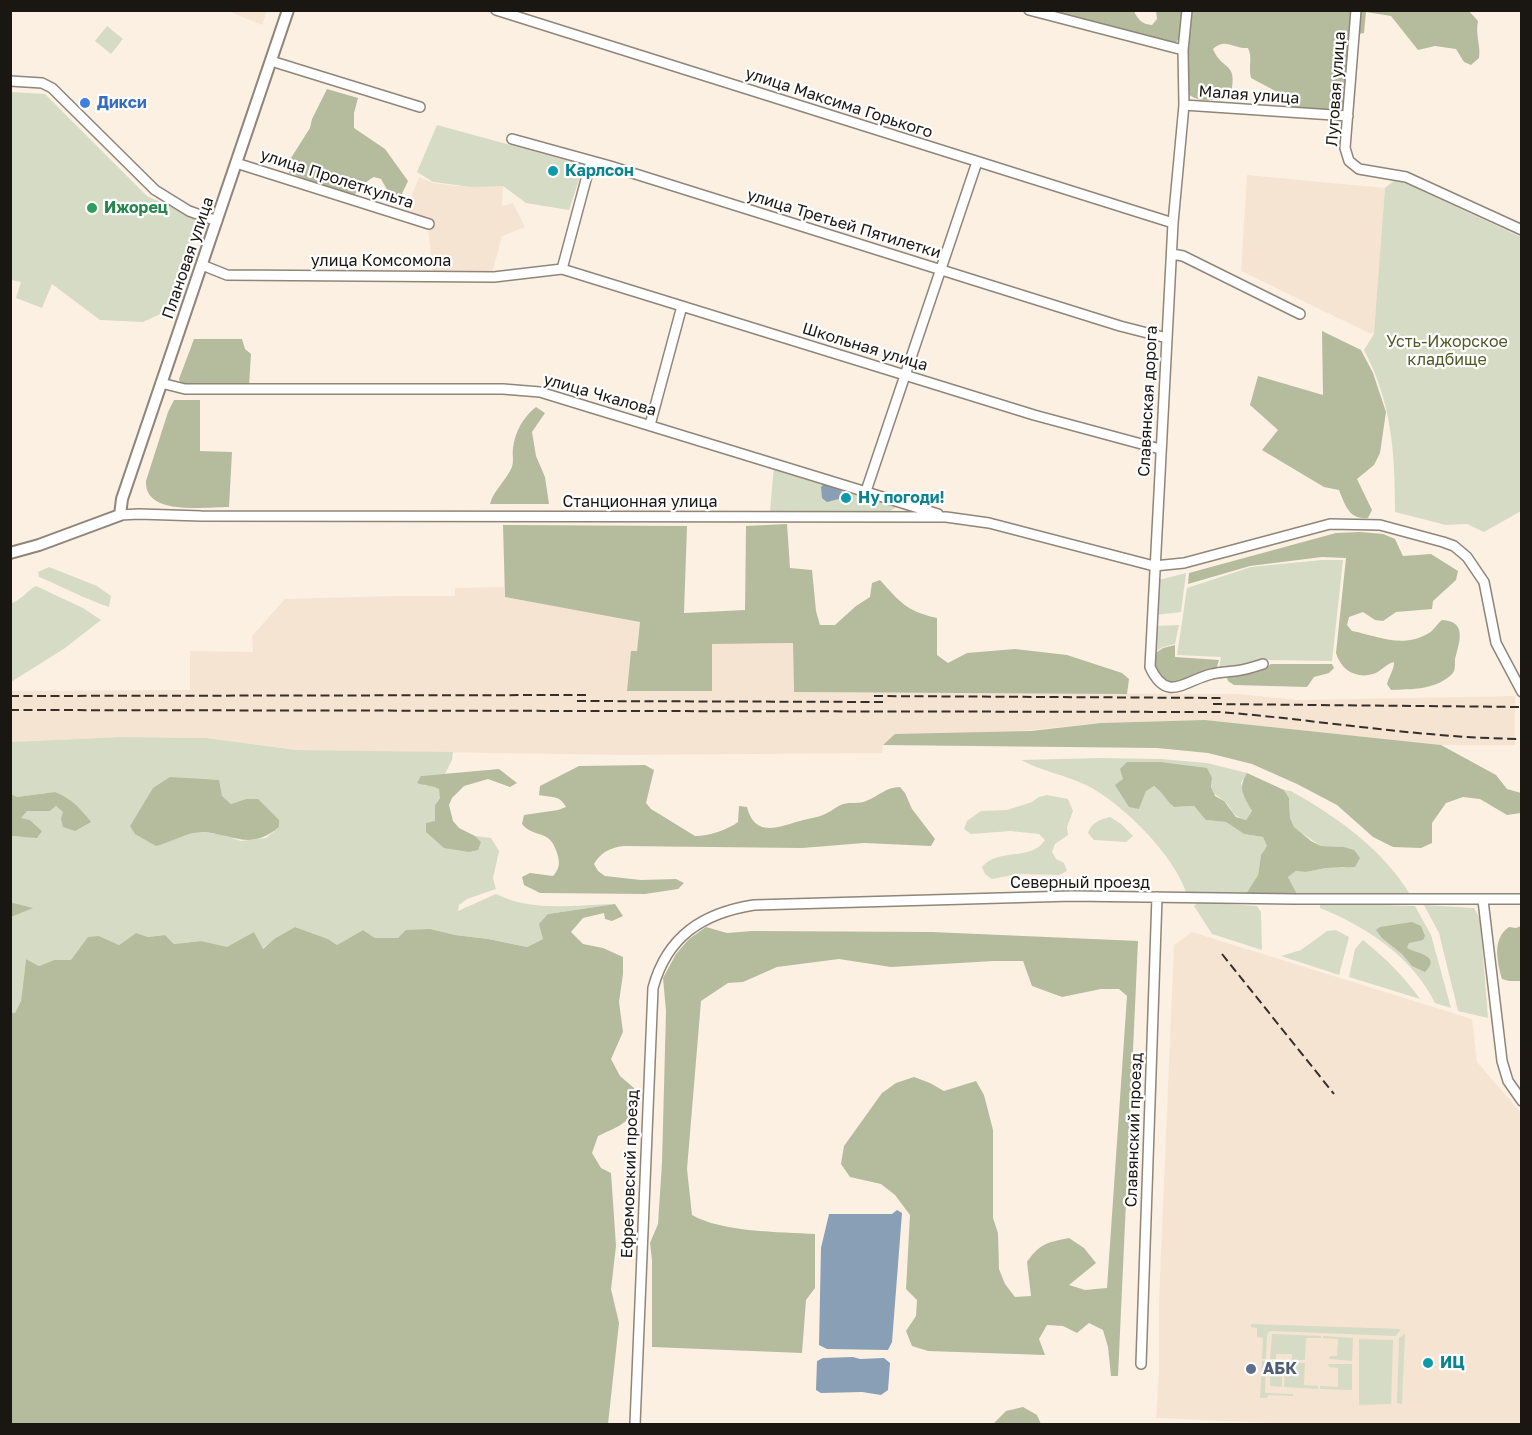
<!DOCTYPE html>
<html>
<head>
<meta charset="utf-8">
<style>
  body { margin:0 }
  #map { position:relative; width:1532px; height:1435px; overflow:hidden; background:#fcf0e3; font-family:"Golos Text",sans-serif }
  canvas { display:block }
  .frame { position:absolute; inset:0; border:12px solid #1a1612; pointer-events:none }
</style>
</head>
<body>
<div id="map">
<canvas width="1532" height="1435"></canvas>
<div class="frame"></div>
</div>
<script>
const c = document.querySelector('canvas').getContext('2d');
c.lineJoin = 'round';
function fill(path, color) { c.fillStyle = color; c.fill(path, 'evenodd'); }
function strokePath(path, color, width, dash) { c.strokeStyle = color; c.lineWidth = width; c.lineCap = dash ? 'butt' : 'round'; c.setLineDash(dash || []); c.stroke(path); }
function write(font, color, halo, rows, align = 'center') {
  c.font = font + ' "Golos Text",sans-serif'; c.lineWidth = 4.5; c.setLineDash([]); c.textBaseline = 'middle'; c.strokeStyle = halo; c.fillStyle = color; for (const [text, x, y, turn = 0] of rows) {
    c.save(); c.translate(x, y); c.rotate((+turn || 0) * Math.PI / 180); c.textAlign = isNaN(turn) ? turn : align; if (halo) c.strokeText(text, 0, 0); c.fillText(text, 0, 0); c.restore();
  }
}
const built = new Path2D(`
  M228,11l39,-1v1l-5,14z
  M1247,175l138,13 -10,145h-6l-128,-62z
  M419,177l14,6 24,3h46l-1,20 11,-3 12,24 -23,9 -10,38 -59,1 -5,-48 -24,-11z
  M504,587l1,10 135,24 -3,31 -5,-1 80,39v-46l81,-1 1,49 444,2 60,6 217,-4v49h-74l-236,-25 -104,3 -218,22 -1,8 -258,2 -328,-5 -89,-12 -86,-1 -110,5 -1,-51 180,-1v-39l63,1 -1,-16 33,-37 108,-3h62v-8z
  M1192,932l280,87 5,43 44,51v311h-226l-139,-6 3,-47v-70l15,-356z`);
const green = new Path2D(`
  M107,26l16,13 -12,15 -16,-13z
  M10,92l35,2 102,102 51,23 -31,92 -24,11 -43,-2 -48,-36 -10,24 -26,-10 5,-16 -10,-2z
  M437,125l147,40 -15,45 -43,-7 -23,-17 -31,1 -39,-5 -16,-10z
  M1396,179l125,58v274l-37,21 -17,-8 -21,1 -51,-13c0,-59 -3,-109 -31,-162l10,-16 11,-146z
  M774,466l121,38v4l-7,4 -118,-1z
  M1322,560h21l-11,101 -65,-1 -30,8 -18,1 2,-12 -44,-2 10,-67 64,-21z
  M49,567l48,19 14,10 -2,11c-24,-8 -46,-20 -70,-30l-1,-5z
  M1186,573l-5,39 -25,3 3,-35z
  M36,586l47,22 18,12 -36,28 -54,34v-79c9,-2 16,-12 25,-17z
  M1179,625l-4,19 -12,3 -10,6 2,-27z
  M121,737l86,1 89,12 157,2 -1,8 -7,14 -24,2 3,10 9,-1 7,4v9l-5,7v16l46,21 -6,-6 16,2 8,13 -6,27 3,11 -29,10 -8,6 -1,6 38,-17c35,18 80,11 119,10l-67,10 -5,25 -16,8 -39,-8 -33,-4 -25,-6 -32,9h-23l-12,-8 -26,15 -9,-6 -33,-12 -21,12 -12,10 -8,-17 -27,16 -26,-7 -27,3 -9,-9 -17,2 -12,-4 -17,12 -20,-9 -27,24h-18l-15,6 -13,-7 -5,42 -6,12 -4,-1v-95l21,-9 -21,-4v-68l10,1 21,-6 -12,-11 -10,-2 7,-7h23l6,-5 8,6 11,19 -20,-39 -38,5 -6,-3 -1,-52zM170,777c22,2 45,12 61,27l15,-5 33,28 -13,11 -25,3 -22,-7 -89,-8 12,-19z
  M1100,758l61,1 46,4 40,10 -6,10 11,28 -6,9c-15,-4 -12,-10 -22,-19 -11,-10 -14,-4 -12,-23l-84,-16 11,47 7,-19 8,-4c9,6 12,14 20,21l20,-1 13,14 19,2 18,12 19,3 4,9 -6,9 -3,20 -12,19 -60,-2c-12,-37 -65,-90 -100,-107 -21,-10 -45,-14 -65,-25z
  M1284,790l7,1c46,26 92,58 120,105l-114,-2 -9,-17 8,-6 10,1 20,-4h19l-1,-21 -23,-1 -27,-18 -4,-10 -1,-20z
  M1047,795l21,4 5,12 -6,16 1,8 -13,9 -3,8 4,7 8,4 3,8 -8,4 -41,-1 -26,5 -7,-5 -3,-7c17,-20 48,-5 63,-27l-6,-6 -29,-3 -39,3 -7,-5 3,-8 14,-10 26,-1 25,-8 7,-5z
  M1110,817l11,7 12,12 -7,6 -32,-2 -6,-7c4,-11 11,-13 22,-16z
  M1199,902l58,4 4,6 1,38 -50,-16 -18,-28z
  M1345,904l70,2 16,29 20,73 -16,-5c-22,-46 -70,-77 -115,-95v-3z
  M1424,905l50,3 6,11 8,99 -30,-7 -19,-78z
  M1336,930l13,7 -10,38 -58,-19 20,-6 26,-19z
  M1363,940c21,17 41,36 57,59l-71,-22 6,-28z
  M1251,1324l150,5 -5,7 -126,-5 -3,4 -1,24h-4l1,-21 -6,-1v-9l-6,-1z
  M1272,1334h2l47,2v2h-15l-1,22h-13v-6h-16v5h-6z
  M1405,1334l-3,70 -5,-1 2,-65z
  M1323,1336l30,2 -1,23 -23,-2 1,-3h7l1,-17 -15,-1z
  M1359,1339l34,1 -2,64 -32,1z
  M1262,1361h4l-1,32 28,1v2l-25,-1 -1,3h-7z
  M1270,1361h6v6l6,1v19l-12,-1z
  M1292,1362l13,1 -1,22 14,1v3l-34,-2 1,-19h6z
  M1328,1364h24v26l-32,-1v-3l18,1v-19l-9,-1z`);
const forest = new Path2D(`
  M1468,10l10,11c-3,14 3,24 1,37l-8,7 -7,-3 -8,-13 -21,-3 -17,4 -27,-34 -25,-4 -2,21 -11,2 -8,72 -5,6 -49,-5 -10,-14 -30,-16c-3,-12 2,-20 -3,-30 -14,1 -23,-11 -35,1 9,22 25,12 18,44 -12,9 -38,11 -46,-3l6,-79z
  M1040,11h94c4,9 8,13 18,14l5,-6 -1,-8h26l-2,26 -5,7z
  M327,89l31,9 -4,15v15l31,21 23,32 -9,19 -10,-7 -8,-14 -7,-2c-9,4 -13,13 -22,19l-63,-23 2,-15 19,-30 2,-9z
  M1322,331l39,19 12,23 13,39 -6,41 -6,12 -17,14 15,31 -4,8c-19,2 -23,-13 -29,-28l-15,-3 -62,-37 16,-20 -28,-25 8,-29 65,19z
  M194,339h48l3,10 6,5 -2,32h-64l-5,-3 -1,-4z
  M174,400h26v51l32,1 -3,55c-25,0 -85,9 -83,-26l22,-69z
  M536,407l9,6 -13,19 4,24 9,21 4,27h-59c2,-11 17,-25 22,-37 2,-6 0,-13 1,-19 2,-16 10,-31 23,-41z
  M787,524l3,44 22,2 4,41 4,14h15l21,-19 14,-9 2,-14 8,-3c20,22 26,31 57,38v37l11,8 19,-10 48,-4 52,6 55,18 7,6 -2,15 -333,-2 -1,-49 -81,1v47h-85l4,-40h6l3,-29 -135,-25 -2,-72 184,1 -3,87 61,-3 1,-84z
  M1360,532l23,2 12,5 8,17 28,-2 27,17 -2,9 -23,21 -1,8 -36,3 -13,9 -8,-1 -12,-8 -14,5 -2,8 5,6c26,5 51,18 77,2 5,-3 8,-9 13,-13 24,1 18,20 14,35 -3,8 2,15 -6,21 -17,14 -38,13 -59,14l-4,-6c2,-8 7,-14 7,-22 -9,2 -13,10 -21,12 -17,5 -32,-4 -37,-21l10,-95 -24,-1 -72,9 -62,18 1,-11 147,-40z
  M1175,645v12l44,3 -3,10 -31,11 -19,2 -13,-18 1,-11 9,-6z
  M1271,664h61l2,4 -5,5 -15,4 -7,10 -73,-2 -6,-4 -1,-3 4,-3 27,-3z
  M1205,720l236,25 55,30 11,14 14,4v20l-14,2 -27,-16 -17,-2 -17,6 -14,20v20l-11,5 -28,-1 -20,-10 -36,-32 -40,-21 -45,-20 -44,-11 -51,-5 -274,-3 12,-11 136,-3 70,-8z
  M1127,762h33l47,6 5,10 -1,9 4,9 9,5 12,16 10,3 6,-9c-8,-15 -15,-22 -5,-38l37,17 5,8 1,20 4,9 17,14 10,5 23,1 10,3 6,8 -5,9 -29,1 -20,4 -10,-1 -8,6 9,17h-51l12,-19 3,-20 6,-9 -4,-9 -19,-3 -18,-12 -20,-2 -12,-14 -20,1c-8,-6 -11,-15 -20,-21l-8,5 -7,18 -10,-2 -14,-22 8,-6 -3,-10z
  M645,765l9,5 -8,33 5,6 44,27c14,0 32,-6 43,-14l1,-16 8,1c8,31 31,20 53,14 9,-3 18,-3 27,-8 5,-2 10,-7 16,-9 8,-2 16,0 23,-3 13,-5 20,-14 34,-14l5,6 7,16 23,30 -4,7 -67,-3 -62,5 -179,-2c-13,2 -22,6 -29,18l4,7 7,5 36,4 35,-1 8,4 -6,6 -33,5 -105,-1 -16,-8 -2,-8 8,-4 23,3c7,-8 7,-13 4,-23 -7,-25 -23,-14 -35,-29l2,-9 34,-5 8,-3c-7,-13 -15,-9 -27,-12l1,-9 39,-20z
  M499,769l18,14 -7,4 -22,-8 -24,7 -12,12 -3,7 4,16 6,7 16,8 6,6 -3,8 -9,2 -25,-4 -18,-16v-9l9,-2v-16l5,-7 -1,-9c-7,-4 -14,-3 -22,-6l4,-7z
  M170,777l49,3 3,16 9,8 15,-5h12l21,21v7c-34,28 -52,1 -86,6 -10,2 -25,10 -37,13l-21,-12 -5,-8 23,-38z
  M55,792c17,7 25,16 36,30l-16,9 -12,-4 -2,-8 2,-7 -7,-6 -6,5h-23l-6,7 9,2 12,11 -5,7 -26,-2v-42l6,3z
  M13,903l20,5 -22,9v-13z
  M615,904l8,12 -11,5 -7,-2 -1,-6 -21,5 -12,14 12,12 20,4 20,9v17l-4,28 4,30 -12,27 9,17 14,12c1,34 -8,35 -36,48l-6,17 9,15 10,5 5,73 -5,43 8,34 -11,101h-597l-1,-412 5,1 6,-12 5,-42 13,7 15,-6h17l17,-23 11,-1 20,9 17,-12 12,4 17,-2 9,9 27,-3 26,6 27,-15 9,17 11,-10 21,-12 33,12 9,6 26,-15 12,8h23l8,-8 24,-1 25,6 33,4 39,8 16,-8 -4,-15 9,-10z
  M1412,922l9,4 4,10 -2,4 -14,3 -2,5c10,6 35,7 18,24l-13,-6 -10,-12 -20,-16 -6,-8 4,-3z
  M1521,926v55h-12l-7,-2c-5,-17 -10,-41 7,-52l7,1z
  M706,927l21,6 25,-2 180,1 206,9 -20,435h-7l-3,-29 -5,-17 -14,-7 -12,10 -14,-7 -16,-1 -8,14 6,16 -117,-4 -16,-5 -6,-15 10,-15 1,-16 -11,-11 4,-74 -15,-20 -14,-11 -31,-7 -9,-13 3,-18 38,-53 14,-10 18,-6 16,6 14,8 32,-10 8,14 9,35v88l5,15 1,36 6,15 10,13 16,-1 -4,-34c12,-18 21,-20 42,-24l15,10 12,15 -27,22 16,5 22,-2 20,-292 -8,-7h-18l-39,8 -30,-11 -9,-25h-29l-103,6 -52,-8 -62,8 -34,15 -15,1 -27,18 -14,168 5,46c29,17 88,17 123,19v54l-9,12 -4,53 -150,-6v-87l-2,-17 8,-19 4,-61 4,-152 -3,-33 13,-24 13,-15z
  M1023,1407l14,8 4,9h-48l13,-13z`);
const water = new Path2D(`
  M824,484l17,5 1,5 -3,5 -12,3 -5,-4 -1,-11z
  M897,1210l5,3 -10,129 -4,8 -61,-1 -8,-4 2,-97 8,-34h63z
  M853,1357l7,2 24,-1 6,5 -2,27 -7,5 -19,-3 -41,1 -5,-3 1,-29 6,-3z`);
const minor = new Path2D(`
  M496,10l677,213
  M1029,10l154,40
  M1187,10l-4,40 1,55 -11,118 -23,444c17,37 35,13 62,7 8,-2 15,-2 23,-3 9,-1 19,-4 28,-7
  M1356,10l-11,138 4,13 10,8 47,8 116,53
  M271,61l149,46
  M10,81l32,2 10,5 103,102 34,21 28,10
  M1184,105l164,11
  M512,139l98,27 510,160 47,12
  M236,163l193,61
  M1172,254l11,2 117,58
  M202,265l25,10 267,2 68,-8 472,146 126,34
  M562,269l29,-108
  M161,383l24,6h318l37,3 398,122
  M650,425l32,-119
  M866,491l111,-329
  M120,515l19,-1 62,2 745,1 43,6 165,43 30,-3 146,-39 50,1 63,17 11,4 13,11 17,25 12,61 26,49
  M1483,900l19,161 6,20 14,20
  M1141,1364l16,-467
  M635,1424l18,-436c14,-52 50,-75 101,-83l318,-9 222,3h228`);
const tertiary = new Path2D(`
  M10,553l29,-8 81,-30 2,-16 166,-489`);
const rail = new Path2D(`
  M10,696l576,-1
  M874,696l348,2
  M577,701l306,1
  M1213,704l309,3
  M10,710l1210,2c101,8 200,26 302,27
  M1222,954l112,140`);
const markers = [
  [85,103,6,"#3f7fe0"],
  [553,171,6,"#0f9aa8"],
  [92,208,6,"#2e9e5b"],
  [846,498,6,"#0f9aa8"],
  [1428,1363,6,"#0f9aa8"],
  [1251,1369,6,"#5c6f8a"]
];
const streetNames = [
  ["Луговая улица",1336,89,-86],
  ["Малая улица",1249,95,4],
  ["улица Максима Горького",839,103,18],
  ["улица Пролеткульта",337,179,18],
  ["улица Третьей Пятилетки",844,224,17],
  ["Плановая улица",188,258,-71],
  ["улица Комсомола",381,261],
  ["Школьная улица",865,347,17],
  ["улица Чкалова",600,395,16],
  ["Славянская дорога",1148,401,-87],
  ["Станционная улица",640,502],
  ["Северный проезд",1080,883],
  ["Славянский проезд",1134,1130,-88],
  ["Ефремовский проезд",630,1174,-88]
];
const shopNames = [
  ["Дикси",97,103]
];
const cultureNames = [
  ["Карлсон",565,171],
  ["Ну погоди!",858,498],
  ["ИЦ",1440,1363]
];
const leisureNames = [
  ["Ижорец",104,208]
];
const parkNames = [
  ["Усть-Ижорское",1447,342],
  ["кладбище",1447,360]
];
const serviceNames = [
  ["АБК",1263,1369]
];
fill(built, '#f6e4d2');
fill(green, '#d6dbc5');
fill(forest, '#b5bb9d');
fill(water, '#889fb6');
strokePath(minor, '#8f8579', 12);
strokePath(tertiary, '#8f8579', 14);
strokePath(minor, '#fff', 9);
strokePath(tertiary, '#fff', 10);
strokePath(rail, '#342f2a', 2, [9, 4.5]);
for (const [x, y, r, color] of markers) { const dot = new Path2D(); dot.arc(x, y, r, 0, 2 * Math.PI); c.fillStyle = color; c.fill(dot); strokePath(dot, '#fff', 2); }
write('16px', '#1a1612', '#fff', streetNames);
write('bold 16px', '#366cbe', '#fff', shopNames, 'left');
write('bold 16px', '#0d838f', '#fff', cultureNames, 'left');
write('bold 16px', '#27864d', '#fff', leisureNames, 'left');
write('16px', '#505826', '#fff', parkNames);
write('bold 16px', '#4e5e75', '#fff', serviceNames, 'left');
</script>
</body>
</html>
